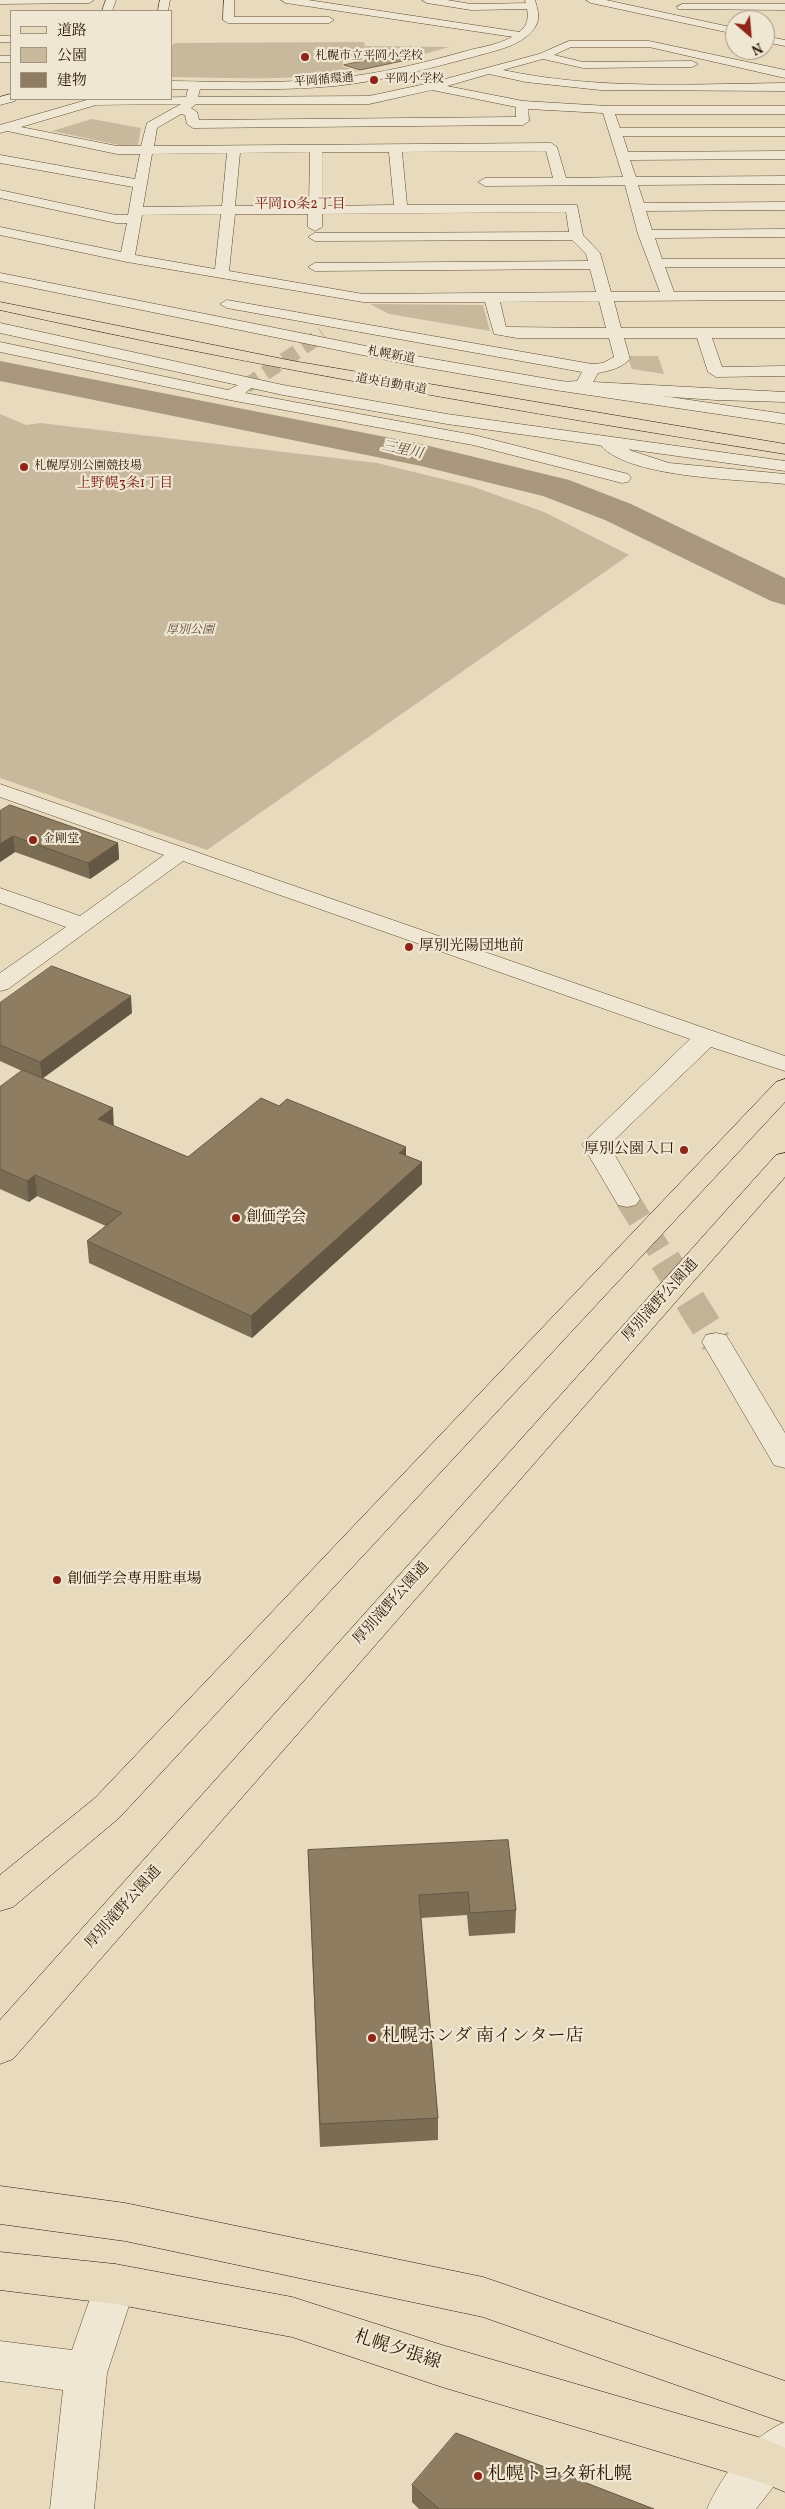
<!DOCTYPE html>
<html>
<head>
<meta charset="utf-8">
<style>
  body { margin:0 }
  #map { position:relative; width:785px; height:2509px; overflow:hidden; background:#e7dabd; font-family:Vollkorn,"Noto Serif JP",serif }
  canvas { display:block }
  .legend { position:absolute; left:10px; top:10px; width:162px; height:90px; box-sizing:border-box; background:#efe7d4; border:1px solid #a3957f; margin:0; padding:6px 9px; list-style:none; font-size:15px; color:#301900 }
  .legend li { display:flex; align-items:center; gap:10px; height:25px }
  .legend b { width:25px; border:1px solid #a3957f }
  .north { position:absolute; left:725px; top:10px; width:50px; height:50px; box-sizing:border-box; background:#efe7d4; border:1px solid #a3957f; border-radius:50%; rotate:153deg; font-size:14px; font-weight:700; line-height:20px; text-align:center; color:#301900 }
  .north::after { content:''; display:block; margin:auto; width:18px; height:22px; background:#8f2418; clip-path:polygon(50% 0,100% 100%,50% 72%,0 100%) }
</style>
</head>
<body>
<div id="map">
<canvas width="785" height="2509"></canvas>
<ul class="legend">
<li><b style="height:6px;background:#e7dabd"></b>道路</li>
<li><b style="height:14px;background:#c8b99d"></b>公園</li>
<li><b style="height:14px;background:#8f7d62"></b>建物</li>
</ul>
<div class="north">N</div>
</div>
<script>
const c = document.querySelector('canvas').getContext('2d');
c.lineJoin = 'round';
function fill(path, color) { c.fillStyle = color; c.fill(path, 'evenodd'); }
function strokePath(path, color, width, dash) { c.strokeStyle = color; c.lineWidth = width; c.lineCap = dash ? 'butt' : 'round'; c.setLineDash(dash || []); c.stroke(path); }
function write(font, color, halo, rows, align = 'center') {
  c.font = font + ' Vollkorn,"Noto Serif JP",serif'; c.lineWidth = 4.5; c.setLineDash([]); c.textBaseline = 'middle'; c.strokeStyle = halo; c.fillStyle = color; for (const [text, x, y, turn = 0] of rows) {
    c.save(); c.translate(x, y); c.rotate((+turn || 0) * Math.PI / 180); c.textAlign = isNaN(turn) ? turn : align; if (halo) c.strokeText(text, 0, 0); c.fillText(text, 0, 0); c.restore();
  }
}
const green = new Path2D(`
  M364,42l1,4 84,1 -28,8 -22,-7 -55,11 -2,7 16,5c-61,10 -125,7 -187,6v-31l4,-3z
  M92,119l49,9 -3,17 -14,1 -72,-15z
  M370,304l113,1 7,26 -101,-17z
  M627,356h31l6,18 -32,-5z
  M0,414l26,11 14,-2 337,40 94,23 73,26 85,43 -422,295 -207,-72z`);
const water = new Path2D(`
  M401,53l15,5 -56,12 -16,-5z`);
const river = new Path2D(`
  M0,361l421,83 148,36 62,24 154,74v27l-14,-4 -166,-81 -62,-24 -122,-30 -421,-85z`);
const minorTunnelFar2 = new Path2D(`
  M246,386l77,-52`);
const minorTunnelFar1 = new Path2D(`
  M627,1199l39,62`);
const minorTunnel = new Path2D(`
  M665,1260l51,82`);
const minor = new Path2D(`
  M0,0h94l-5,3 -89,1z
  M106,0h10l-4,11h-10z
  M224,0h10v17h95l5,3 -5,3h-101l-5,-3z
  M281,0h27l212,32 6,3 -6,3 -234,-35z
  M422,0h25l24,4 61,-1 5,3 -5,3 -61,1 -44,-7z
  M586,0h20l129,28v6l-144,-31z
  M682,4h103v6l-107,-1 -1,-2z
  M0,36h11v6h-11z
  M765,36l20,4v6l-20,-4z
  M569,41h80l136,29v8l-136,-31h-78l-17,8 29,7 109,-1 6,3 -6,3 -109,1 -40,-9 -40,11c93,20 188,14 282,13v8l-185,-1 -74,-8 -37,-8 -42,12 76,15 85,5h177v8h-170l5,14h165v8h-162l5,16 157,-1v8l-155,1 6,17 149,-1v8l-147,1 6,18 141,-1v8l-139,1 6,19 133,-1v8l-130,1 7,21h123v8h-120l9,25h111v8l-171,1 7,27h164v10h-73l10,29 63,-1v10l-69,1 -8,-5 -11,-34h-73l6,21c-8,9 -21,12 -32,14l-5,9 192,10v10l-69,-2 -148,-10 -6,-2 -2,-3 2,-3 15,-1 5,-9 -355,-64 -7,-4 7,-4 365,64 11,-1 11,-6 -5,-19h-92l-23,-4 -9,-32h-122l-236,-40 -127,-27v-8l121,25 6,-29h-11l-116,-25v-8l116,25h12l5,-28 -133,-24v-8l135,24 5,-25h-23l-110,-23 -7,2v-8l90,-26 96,-2 3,-12 6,-4 6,4 -3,12 171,-1 61,-13 109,-29zM432,90l84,17v10l-317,3 -2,-8 -6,-4 5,-4h173zM181,104l-34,19 -6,23h-24l-96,-19 75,-22zM528,109l75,4 20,64 -57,1 -9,-31 -6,-4 -397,3 3,-18 24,-14 4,1 2,9 6,4 330,-3 6,-4zM546,151l7,27h-68l-7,4 7,4 140,-1 13,49 22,58h-49l-11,-39 -17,-18 -6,-30h-170l-5,-53zM310,152l-1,54h-74l5,-53zM322,152h67l5,53 -72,1zM227,153l-5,53 -79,1 9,-53zM566,212l3,20 -254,1 -7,4 7,4 257,-1 14,14 2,7 -273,2 -7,4 7,4 275,-2 6,23 -233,2 -134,-23 6,-57h73v13l7,4 7,-4v-13zM221,214l-6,55 -80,-14 7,-40zM599,301l7,27 -100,-1 -6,-25z
  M0,56h11v6h-11z
  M0,342l228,48 18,-9 8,5 -9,7 229,42 154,39 3,4 -3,4 -6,1 -149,-38 -243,-45 -230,-48z
  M606,437l26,14 37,12 116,11v10c-43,-5 -162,-5 -187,-42l2,-4z
  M0,784l785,272v15l-74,-24 -102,98 31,54 -4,6 -9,2 -9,-2 -36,-61 108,-105 -507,-178 -175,128 -8,2v-18l66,-46 -66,-24v-15l80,28 84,-61 -164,-58z
  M716,1333l10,2 59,98v35l-11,-3 -72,-123 4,-7z
  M115,2264l15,6 6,14 -29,89 -13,136h-44l13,-119 -63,-9v-40l72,9 28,-80z`);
const tertiary = new Path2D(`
  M160,0h10l-2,11h-10z
  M525,0h10c3,11 6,19 -1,29 -14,18 -41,22 -61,28 -46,12 -91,24 -138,29 -54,5 -109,3 -164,3v-8c55,1 110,3 164,-3 45,-4 88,-15 131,-27 18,-5 47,-8 59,-25 5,-9 2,-17 0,-26z
  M11,94v5h5l-1,2 -15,4v-8z
  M0,273l416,83 139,24 230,34v10l-230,-34 -139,-24 -416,-85z
  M0,323l283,62 164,29 338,47v10l-338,-47 -164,-29 -283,-62z
  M785,2422v50l-29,37h-49c14,-33 44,-73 78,-87z`);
const primary = new Path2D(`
  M0,2186l125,17 358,74 302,104v42l-302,-106 -358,-76 -125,-17z
  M0,2252l115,12 177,33 150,48 323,94 20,9v44l-24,-10 -319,-95 -150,-50 -177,-33 -115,-14z`);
const trunk = new Path2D(`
  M785,1079v23l-666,716 -106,89 -13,4v-36l95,-77 681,-716z
  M785,1153v24l-772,882 -13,5v-44l776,-865z`);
const motorway = new Path2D(`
  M0,302l293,59 492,83v10c-263,-42 -525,-86 -785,-144z`);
const wall = new Path2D(`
  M0,811l118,32 1,16 -29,20 -75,-27 -15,10z
  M0,1003l132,10 -90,65 72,48 74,31 218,-1 16,6v22l-170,154 -163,-75 -2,-22 19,-15 -69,-30 -8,6 -29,-13v-102l22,-16 -22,-10z
  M508,1840l8,70 -1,23 -46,3 -2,-21 -46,3 17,200v22l-118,7 -12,-297z
  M412,2485l242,24h-235l-7,-7z`);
const shadedWall = new Path2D(`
  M13,836l2,16 -15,10v-18z
  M118,843l1,16 -29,20 -2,-16z
  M131,996l1,17 -90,66 -2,-17z
  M113,1108l1,21 -16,-10z
  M406,1147v22l-7,-16z
  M422,1162v22l-170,154 -1,-22z
  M35,1175l2,21 -8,6 -2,-21z`);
const building = new Path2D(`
  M10,805l108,38 -30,20 -75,-27 -13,8v-33z
  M52,966l79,30 -91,66 -40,-17v-42z
  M23,1070l90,38 -15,11 90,38 73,-59 18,8 8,-7 119,48 -7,6 23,9 -171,154 -164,-75 35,-28 -87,-38 -8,6 -27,-12v-82z
  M508,1840l8,70 -46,3 -2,-21 -49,3 19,223 -118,6 -12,-274z
  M456,2433l198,76h-215l-27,-24z`);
const markers = [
  [305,57,5,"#8f2418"],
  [374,80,5,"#8f2418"],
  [24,467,5,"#8f2418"],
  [33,840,5,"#8f2418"],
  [409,947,5,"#8f2418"],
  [684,1150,5,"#8f2418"],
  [236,1218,5,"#8f2418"],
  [57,1580,5,"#8f2418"],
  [372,2038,5,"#8f2418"],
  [478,2476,5,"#8f2418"]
];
const farPoinames = [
  ["札幌市立平岡小学校",315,57],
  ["平岡小学校",384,80],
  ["札幌厚別公園競技場",34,467],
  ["金剛堂",43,840]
];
const farStreetnames = [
  ["平岡循環通",324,81,-5],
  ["札幌新道",391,356,10],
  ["道央自動車道",391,385,10]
];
const farParknames = [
  ["厚別公園",190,631]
];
const farNeighbourhoodnames = [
  ["平岡10条2丁目",300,205],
  ["上野幌3条1丁目",125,484]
];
const farWaternames = [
  ["三里川",402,451,12]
];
const poiNames = [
  ["厚別光陽団地前",419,947],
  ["厚別公園入口",674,1150,"right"],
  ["創価学会",246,1218],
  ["創価学会専用駐車場",67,1580]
];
const streetNames = [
  ["厚別滝野公園通",661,1301,-48],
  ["厚別滝野公園通",392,1604,-48],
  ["厚別滝野公園通",124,1908,-48]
];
const nearPoinames = [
  ["札幌ホンダ 南インター店",382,2038],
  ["札幌トヨタ新札幌",488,2476]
];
const nearStreetnames = [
  ["札幌夕張線",397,2351,18]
];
fill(green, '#c8b99d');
fill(water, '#a9987d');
strokePath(water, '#79654b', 1);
fill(river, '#a9987d');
strokePath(minorTunnelFar2, '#c2b397', 15, [15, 8]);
strokePath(minorTunnelFar1, '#c2b397', 24, [24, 12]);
strokePath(minorTunnel, '#c2b397', 31, [31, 16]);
strokePath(minor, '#5e492f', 1);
strokePath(tertiary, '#5e492f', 1);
strokePath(primary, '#301900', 1);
strokePath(trunk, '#301900', 1);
strokePath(motorway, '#301900', 1);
fill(minor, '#efe7d4');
fill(tertiary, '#efe7d4');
fill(primary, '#e7dabd');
fill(trunk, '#e7dabd');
fill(motorway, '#e7dabd');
fill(wall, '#7b6c54');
fill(shadedWall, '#645845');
fill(building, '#8f7d62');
strokePath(building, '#645845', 1);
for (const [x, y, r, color] of markers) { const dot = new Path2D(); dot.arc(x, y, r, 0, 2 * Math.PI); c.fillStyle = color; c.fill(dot); strokePath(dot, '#efe7d4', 2); }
write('12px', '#301900', '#efe7d4', farPoinames, 'left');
write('12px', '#301900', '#efe7d4', farStreetnames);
write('italic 12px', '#5e492f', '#efe7d4', farParknames);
write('14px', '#7a1f14', '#efe7d4', farNeighbourhoodnames);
write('italic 14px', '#604c32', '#efe7d4', farWaternames);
write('15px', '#301900', '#efe7d4', poiNames, 'left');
write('15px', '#301900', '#efe7d4', streetNames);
write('18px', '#301900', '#efe7d4', nearPoinames, 'left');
write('18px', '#301900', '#efe7d4', nearStreetnames);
</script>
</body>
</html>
